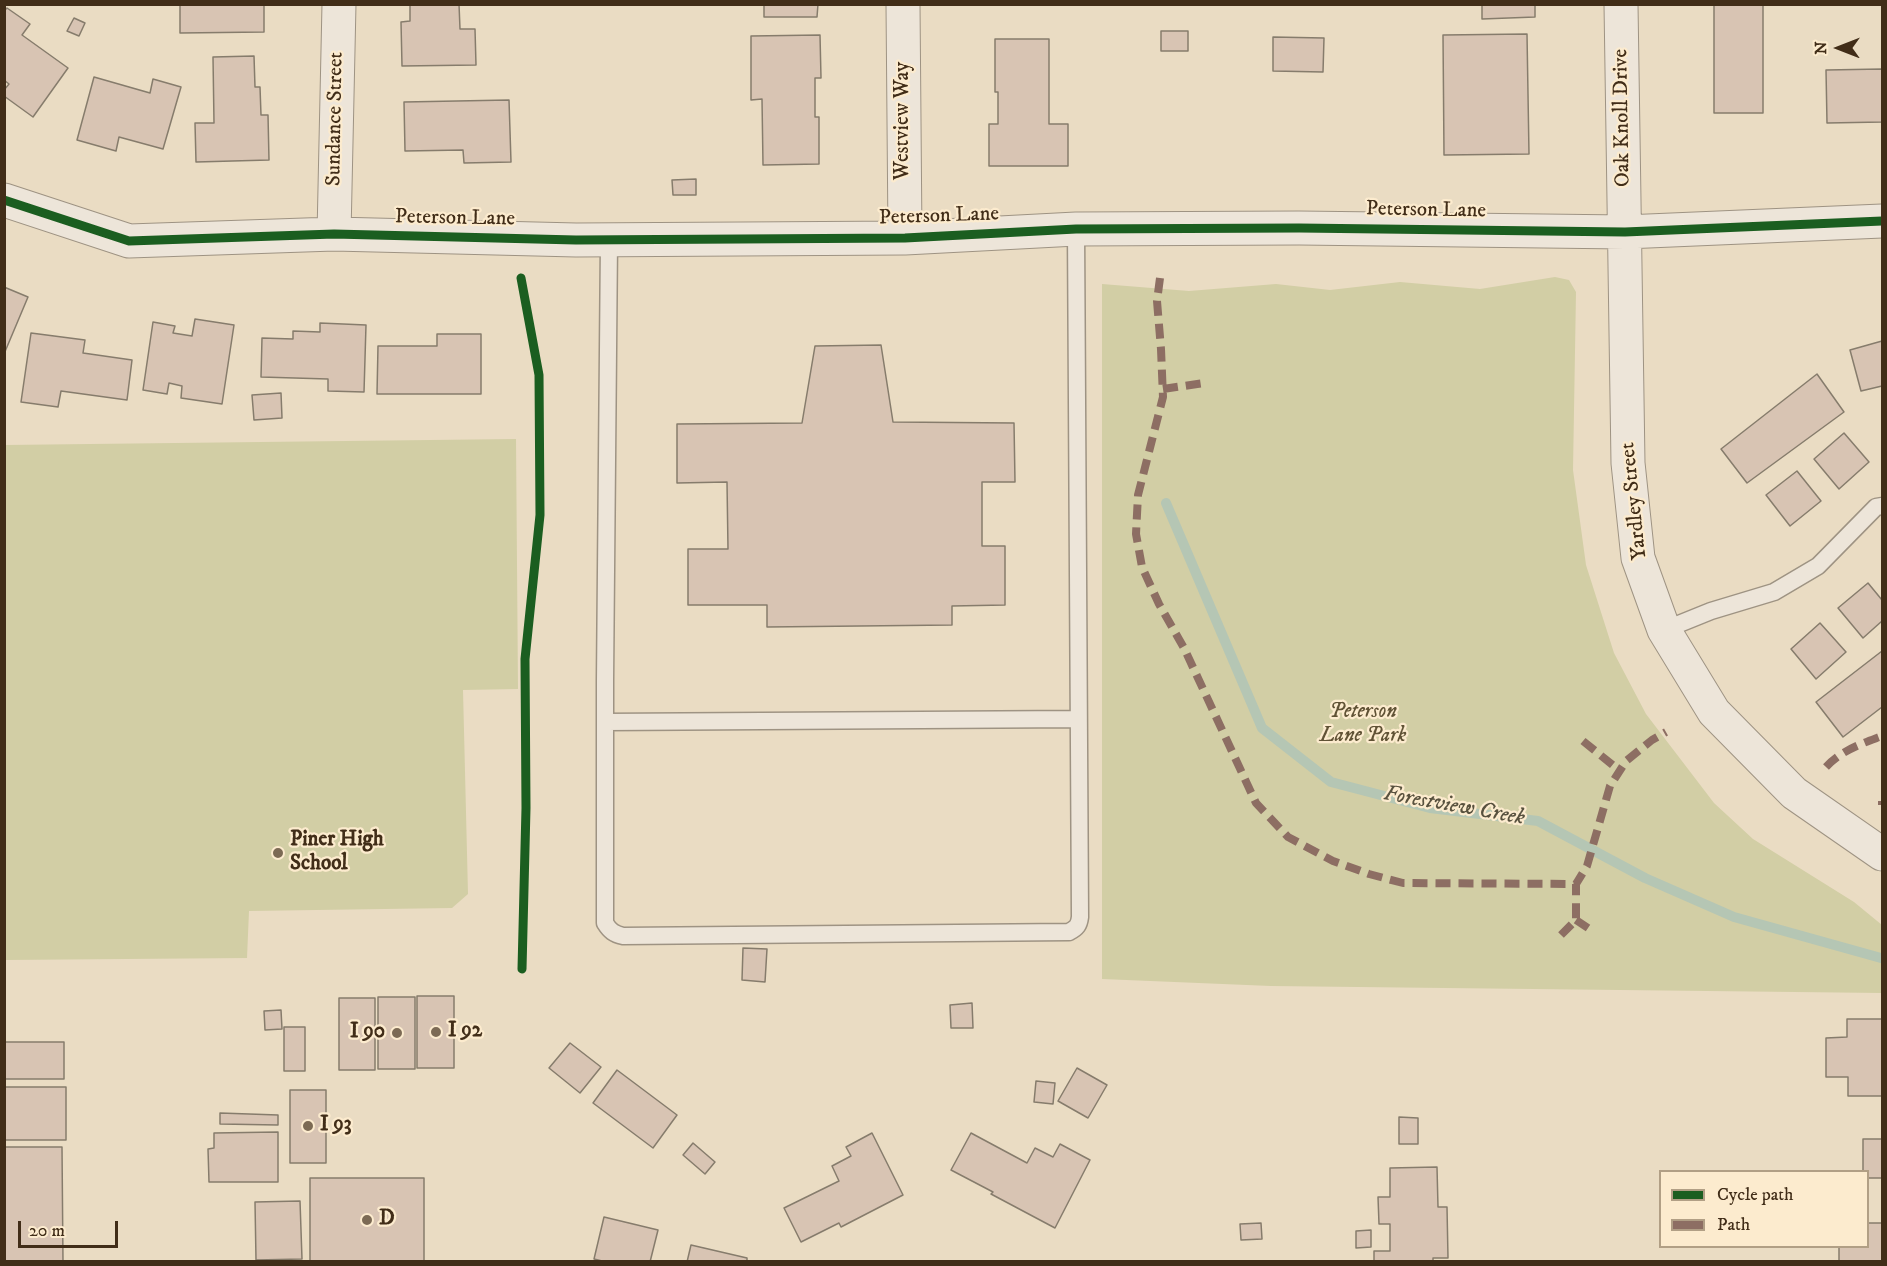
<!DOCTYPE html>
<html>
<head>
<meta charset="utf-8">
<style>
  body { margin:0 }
  #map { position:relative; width:1887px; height:1266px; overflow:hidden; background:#eadcc3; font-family:"IM FELL DW Pica",serif }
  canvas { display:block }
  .frame { position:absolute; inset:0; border:6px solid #412d18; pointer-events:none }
  .legend { position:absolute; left:1659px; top:1170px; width:210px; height:78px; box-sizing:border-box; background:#fcebce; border:2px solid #b19f85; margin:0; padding:8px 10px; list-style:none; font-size:18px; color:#412d18 }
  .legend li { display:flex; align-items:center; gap:12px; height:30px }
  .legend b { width:30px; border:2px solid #b19f85 }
  .north { position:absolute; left:1809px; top:18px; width:60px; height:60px; -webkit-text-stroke:4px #fcebce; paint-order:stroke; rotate:270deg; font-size:16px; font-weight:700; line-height:24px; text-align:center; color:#412d18 }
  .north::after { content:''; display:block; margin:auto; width:21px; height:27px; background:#412d18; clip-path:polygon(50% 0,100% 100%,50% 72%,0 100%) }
  .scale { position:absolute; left:18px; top:1221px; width:100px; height:27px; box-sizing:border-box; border:3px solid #412d18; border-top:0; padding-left:8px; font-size:18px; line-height:21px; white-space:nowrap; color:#412d18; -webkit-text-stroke:4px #fcebce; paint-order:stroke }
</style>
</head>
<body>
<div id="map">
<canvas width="1887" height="1266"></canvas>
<div class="frame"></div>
<ul class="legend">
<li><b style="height:8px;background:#1b5e20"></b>Cycle path</li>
<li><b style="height:8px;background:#8d6e63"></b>Path</li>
</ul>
<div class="north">N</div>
<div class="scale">20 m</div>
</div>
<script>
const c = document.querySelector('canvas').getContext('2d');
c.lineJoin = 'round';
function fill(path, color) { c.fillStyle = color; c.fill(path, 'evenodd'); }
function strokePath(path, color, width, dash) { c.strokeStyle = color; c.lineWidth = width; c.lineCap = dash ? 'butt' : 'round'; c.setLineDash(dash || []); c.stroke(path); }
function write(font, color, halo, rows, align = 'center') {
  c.font = font + ' "IM FELL DW Pica",serif'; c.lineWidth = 4.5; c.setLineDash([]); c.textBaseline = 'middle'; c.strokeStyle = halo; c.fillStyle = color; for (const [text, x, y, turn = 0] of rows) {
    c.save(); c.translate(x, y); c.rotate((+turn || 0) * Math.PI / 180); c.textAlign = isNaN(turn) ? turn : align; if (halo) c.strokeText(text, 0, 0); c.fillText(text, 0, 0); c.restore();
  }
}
const green = new Path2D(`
  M1555,277l14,3 7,12 -3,178 13,95 28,88 32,61 68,89 39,36 101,63 28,23v68l-611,-7 -169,-7v-695l87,7 87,-7 54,6 70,-8 80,7z
  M516,439l2,250 -55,1 5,204 -16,14 -203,3 -2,47 -242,2v-515z`);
const stream = new Path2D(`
  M1166,503l96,225 69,54 99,26 108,13 107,57 89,39 147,41`);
const building = new Path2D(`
  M198,4h66v28l-84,1v-28z
  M410,4h49l1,25h15l1,36 -74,1 -1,-44 9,-1z
  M764,4h54l-1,13h-53z
  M1482,4h53v13l-53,2z
  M1714,4h49v109h-49z
  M7,8l23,16 -8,11 46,33 -35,49 -29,-21v-6l5,-6 -5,-4v-69z
  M74,18l11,5 -6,13 -12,-5z
  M1161,31h27v20h-27z
  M1527,34l2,120 -85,1 -1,-120z
  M820,35l1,43h-6v39h4v47l-56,1 -1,-66 -11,1v-64z
  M1273,37l51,1 -1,34 -50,-1z
  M995,39h54v85h19v42h-79v-42h9v-32h-3z
  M254,56l1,31h5l1,28h7l1,45 -73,2 -1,-39h19l-1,-66z
  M1882,69v53l-55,1 -1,-53z
  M94,77l56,16 3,-14 28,8 -18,62 -44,-12 -3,14 -39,-11z
  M509,100l2,62 -47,1 -1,-13 -58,1 -1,-49z
  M696,179v16h-23l-1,-15z
  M4,287l24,10 -24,57z
  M195,319l39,6 -12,79 -41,-6 1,-12 -13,-3 -2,11 -24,-4 10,-68 22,4 -2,7 19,3z
  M320,323l46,2 -2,67 -36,-1v-12l-67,-2 1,-39 31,1v-8l27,1z
  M31,333l54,7 -2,13 49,7 -5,40 -66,-9 -3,16 -37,-5z
  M437,334h44v60h-104l1,-48h59z
  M1882,341v45l-21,5 -11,-41z
  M881,345l12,77 121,1 1,59h-33v64h23v59l-53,1v19l-185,2v-22h-79v-56h40l-1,-67 -50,1v-59l125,-1 13,-77z
  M1817,374l27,38 -97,71 -26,-34z
  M281,393l1,25 -28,2 -2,-25z
  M1844,433l25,29 -30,27 -25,-30z
  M1797,471l24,30 -31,25 -24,-31z
  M1868,583l14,17v21l-19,17 -25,-30z
  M1820,623l26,29 -30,27 -25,-30z
  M1882,651v56l-39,30 -27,-35z
  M743,948l24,1 -2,33 -23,-2z
  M417,996h37v72h-37z
  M378,997h37v72h-37z
  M339,998h36v72h-36z
  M972,1003l1,25h-22l-1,-23z
  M281,1010l1,19 -17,1 -1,-19z
  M1847,1019h35v77h-34v-19h-22v-39l21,-1z
  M284,1027h21v44h-21z
  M4,1042h60v37h-60z
  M570,1043l31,24 -21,26 -31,-25z
  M1077,1068l30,17 -19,33 -30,-17z
  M617,1070l60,45 -24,33 -60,-45z
  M1036,1081l19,2 -2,21 -19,-2z
  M4,1087h62v53h-62z
  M290,1090h36v73h-36z
  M220,1113l58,2v10l-58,-1z
  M1399,1117l19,1v26h-19z
  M278,1132v50h-69l-1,-33 6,-1v-15z
  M872,1133l31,62 -62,32 -2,-4 -38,19 -17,-34 55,-27 -7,-15 19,-10 -5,-9z
  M971,1133l56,30 8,-15 18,9 7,-13 30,16 -35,68 -64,-34 2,-2 -42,-22z
  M1863,1139h19v39h-14v-6h-5z
  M693,1143l22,19 -10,12 -22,-19z
  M4,1147h58l1,115h-59z
  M1437,1167l1,40h9l1,51h-15v4h-59v-11h16v-27h-11l-1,-27h12v-29z
  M310,1178h114v84h-114z
  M300,1201l2,58 -46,1 -1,-58z
  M604,1217l54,13 -8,32h-44l-12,-3z
  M1261,1223l1,16 -21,1 -1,-16z
  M1868,1223h14v39h-43v-16h29z
  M1371,1230v17l-15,1v-17z
  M691,1245l56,13v4h-60z`);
const lane = new Path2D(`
  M609,240l-4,440v243c5,8 9,11 18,13l446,-4c8,-4 10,-7 11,-15l-4,-688
  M1664,630l47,-19 63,-19 44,-26 58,-59 6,-1
  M605,722l473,-3`);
const street = new Path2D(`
  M903,4l2,234
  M1621,4l7,459 10,95 26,72 50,82 80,81 88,61
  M4,200l125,41 205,-7 242,6 329,-2 171,-9 223,-1 326,4 257,-11
  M334,234l5,-230`);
const quiet = new Path2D(`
  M1160,278l-3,23 4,48 2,48 -25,98 -2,39 6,33 17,37 25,44 72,155 32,34 45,24 36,13 34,9 173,1 11,-18 23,-80 16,-25 26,-21 14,-8
  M1163,389l41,-6
  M1583,741l37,30
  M1826,767c16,-17 35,-23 56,-31
  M1882,805v-4
  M1576,920l12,8
  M1561,935l15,-15v-36`);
const cycleway = new Path2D(`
  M4,200l125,41 205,-7 242,6 329,-2 171,-9 223,-1 326,4 257,-11
  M521,278l18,97 1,140 -15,144 1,149 -4,161`);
const markers = [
  [278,853,6,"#7c6a54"],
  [436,1032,6,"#7c6a54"],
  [397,1033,6,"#7c6a54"],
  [308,1126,6,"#7c6a54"],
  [367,1220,6,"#7c6a54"]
];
const streetNames = [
  ["Oak Knoll Drive",1623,118,-91],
  ["Sundance Street",336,119,-89],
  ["Westview Way",904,121,-90],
  ["Peterson Lane",1426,211,1],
  ["Peterson Lane",939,217,-2],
  ["Peterson Lane",455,219,1],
  ["Yardley Street",1635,501,-96]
];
const parkNames = [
  ["Peterson",1363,713],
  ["Lane Park",1363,737]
];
const poiNames = [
  ["Piner High",290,841],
  ["School",290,865],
  ["I 92",448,1032],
  ["I 90",385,1033,"right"],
  ["I 93",320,1126],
  ["D",379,1220]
];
const waterNames = [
  ["Forestview Creek",1454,807,10]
];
fill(green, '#d2cea5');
strokePath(stream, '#b5c6b4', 10);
fill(building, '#d8c4b3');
strokePath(building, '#867c6c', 1.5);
strokePath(lane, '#9e9383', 19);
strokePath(street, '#9e9383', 35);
strokePath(lane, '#ede5d9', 16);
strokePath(street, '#ede5d9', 33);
strokePath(quiet, '#8d6e63', 8, [15, 8]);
strokePath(cycleway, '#1b5e20', 9);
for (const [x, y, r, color] of markers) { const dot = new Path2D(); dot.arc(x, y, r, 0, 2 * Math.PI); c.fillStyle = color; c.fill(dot); strokePath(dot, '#fcebce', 2); }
write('21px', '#412d18', '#fcebce', streetNames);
write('italic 21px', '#605235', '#fcebce', parkNames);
write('bold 21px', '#412d18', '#fcebce', poiNames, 'left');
write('italic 22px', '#58513e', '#fcebce', waterNames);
</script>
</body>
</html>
